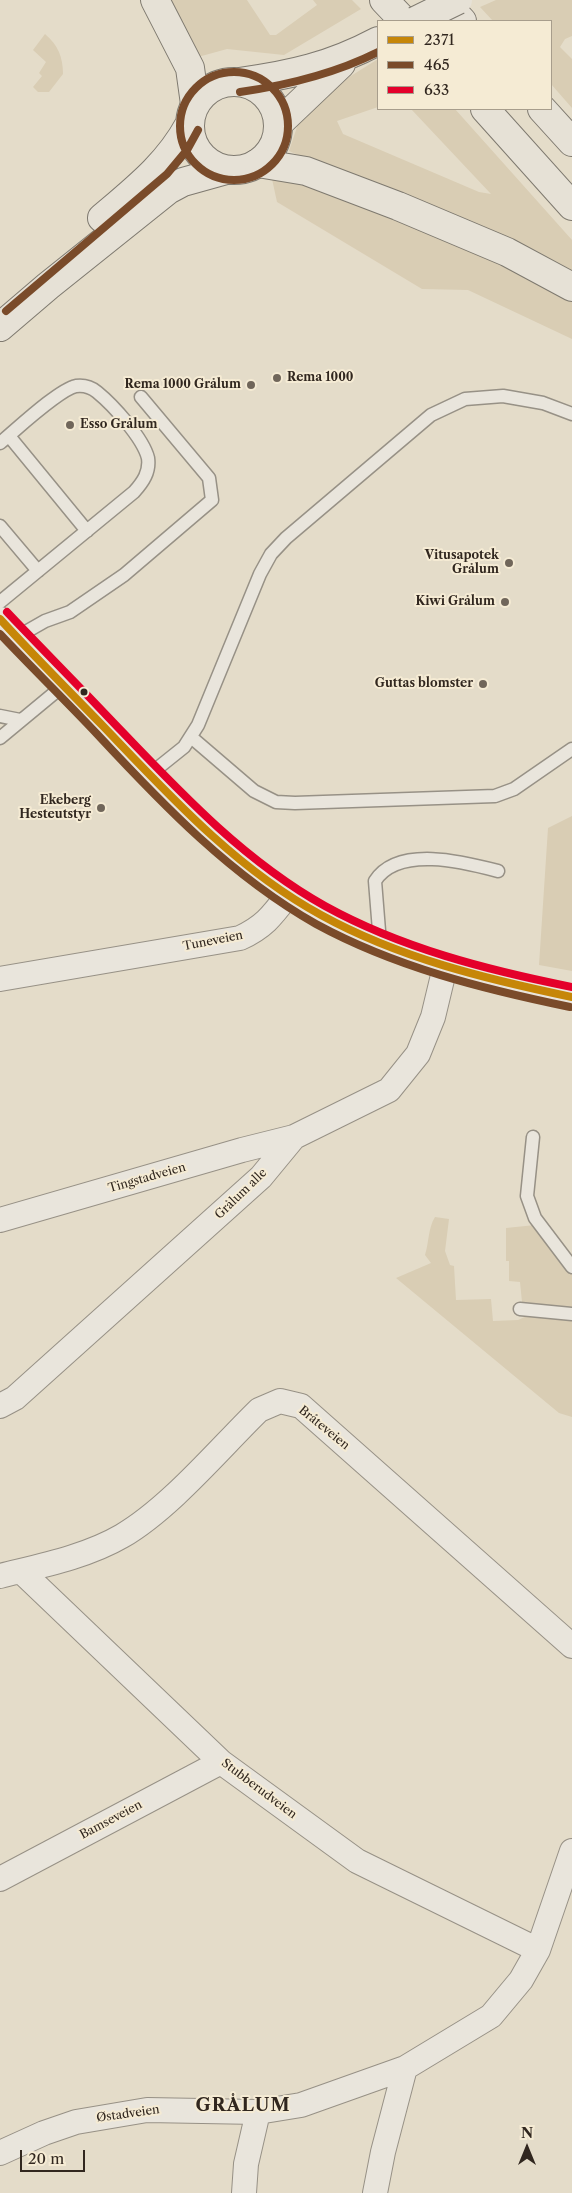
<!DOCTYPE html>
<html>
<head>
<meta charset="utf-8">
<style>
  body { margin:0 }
  #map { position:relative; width:572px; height:2193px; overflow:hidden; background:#e4dcc9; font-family:"Libre Caslon Text",serif }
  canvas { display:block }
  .legend { position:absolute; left:377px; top:20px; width:175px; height:90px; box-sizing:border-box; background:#f5ebd4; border:1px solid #a79d8c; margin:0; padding:6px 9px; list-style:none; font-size:15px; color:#31271f }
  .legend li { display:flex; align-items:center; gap:10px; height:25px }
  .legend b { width:25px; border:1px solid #a79d8c }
  .north { position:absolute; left:502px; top:2123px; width:50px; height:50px; -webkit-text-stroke:4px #f5ebd4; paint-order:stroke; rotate:0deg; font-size:14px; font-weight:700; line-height:20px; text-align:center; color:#31271f }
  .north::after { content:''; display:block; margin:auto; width:18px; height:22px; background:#31271f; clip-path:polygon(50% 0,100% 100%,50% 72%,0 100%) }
  .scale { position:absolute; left:20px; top:2150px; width:65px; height:22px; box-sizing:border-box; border:2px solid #31271f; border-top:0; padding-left:6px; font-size:15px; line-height:18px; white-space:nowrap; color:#31271f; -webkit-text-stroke:4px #f5ebd4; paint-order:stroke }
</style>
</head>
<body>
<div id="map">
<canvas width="572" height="2193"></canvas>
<ul class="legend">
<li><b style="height:6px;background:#c68608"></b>2371</li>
<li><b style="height:6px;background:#7a4b2a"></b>465</li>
<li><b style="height:6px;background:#e4002b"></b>633</li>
</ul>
<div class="north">N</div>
<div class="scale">20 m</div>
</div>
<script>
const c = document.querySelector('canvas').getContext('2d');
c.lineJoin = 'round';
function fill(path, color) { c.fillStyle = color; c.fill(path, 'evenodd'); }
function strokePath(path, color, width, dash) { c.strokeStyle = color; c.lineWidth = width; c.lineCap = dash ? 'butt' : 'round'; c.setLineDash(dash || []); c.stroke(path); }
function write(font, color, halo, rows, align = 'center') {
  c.font = font + ' "Libre Caslon Text",serif'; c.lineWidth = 4; c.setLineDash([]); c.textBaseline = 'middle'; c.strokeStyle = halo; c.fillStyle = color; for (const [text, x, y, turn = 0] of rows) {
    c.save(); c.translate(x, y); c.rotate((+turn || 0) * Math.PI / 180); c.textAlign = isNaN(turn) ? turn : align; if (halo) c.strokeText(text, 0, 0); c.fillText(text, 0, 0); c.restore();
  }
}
const green = new Path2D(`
  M166,0h81l23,35h6l41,-30 -4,-5h39l9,9 -77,46 -57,-6 -29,8z
  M496,0h76v36l-7,3 -5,8 12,12v49l-21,-24v-63h-58l-13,-14z
  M45,34c13,11 18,23 18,40l-14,18h-11l-5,-5 9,-11 -3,-3 7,-11 -13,-12z
  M378,59v48l-41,14 6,13 136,58 12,2 -80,-85h44l117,131v36l-283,-125 11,-33 22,-24z
  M272,179l42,4 124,50 134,66v40l-104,-49 -46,-1 -145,-87z
  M572,816v155l-33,-6 9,-137z
  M435,1217l14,2 -4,32 5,14 4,1 2,34 35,-1 2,22 25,-1 11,-5 43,5v97l-13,-4 -163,-135 35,-15 -6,-8c4,-12 3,-27 10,-38z
  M535,1225l21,31 16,19v33l-50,-6 -2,-20 -11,-1v-20h-3v-33z`);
const lane = new Path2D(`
  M9,436l78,95
  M0,443c16,-13 58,-53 76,-57 8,-1 15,1 21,6 16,13 46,46 51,66 2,14 -5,24 -14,34l-134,110
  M0,526l38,45
  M17,637l28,-16 25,-9 54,-37 88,-75 -3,-22 -68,-81
  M0,716l20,4
  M191,737l63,54 22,11 19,1 200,-7 19,-7 58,-40
  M0,738l64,-53
  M149,775l35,-28 14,-22 62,-151 11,-20 15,-16 145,-123 34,-16 38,-3 40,7 29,11
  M380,943l-5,-62c23,-36 89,-19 123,-10
  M533,1137l-6,59 8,22 37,49
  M520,1309l52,5`);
const street = new Path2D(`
  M0,619c33,36 68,71 102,106 67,71 133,143 219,190 79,43 164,65 251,82
  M0,979l240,-41c24,-11 32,-22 48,-43
  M0,1220l242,-70 52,-13
  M0,1406l15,-8 246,-221 33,-40 95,-47 29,-36 15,-37 12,-50
  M21,1571l200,191 136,99 181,89
  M0,1576c40,-10 86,-19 122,-40 48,-28 97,-87 137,-126l21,-9 21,5 271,240
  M0,1879l221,-117
  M0,2153l44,-20 32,-11 71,-12 111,2 43,-7 104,-37 86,-52 30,-36 17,-30 34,-99
  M244,2193l2,-29 12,-52
  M375,2193l8,-41 22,-84`);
const primary = new Path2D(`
  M190 126a44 44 0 1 1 88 0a44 44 0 1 1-88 0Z
  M239,82c52,-7 92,-16 139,-41
  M278,124l63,-60
  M102,218c34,-29 66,-54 87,-93
  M0,327l48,-41 120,-96 15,-8 43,-12`);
const highway = new Path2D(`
  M155,0l35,68 5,36
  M384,0l20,21
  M442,0l20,21
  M485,109l87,97
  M542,109l30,33
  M258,163l48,8 92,35 109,46 65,35`);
const primaryBridge = new Path2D(`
  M415,21l43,-21`);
const bus1 = new Path2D(`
  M0,619c33,36 68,71 102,106 67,70 133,143 219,190 78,43 165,64 251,82`);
const bus2 = new Path2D(`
  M180 126a54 54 0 1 1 108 0a54 54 0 1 1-108 0Z
  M240,92c49,-7 94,-18 138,-40
  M6,311l161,-137 20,-24 11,-20
  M0,634c32,34 65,66 97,100 66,71 134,142 219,190 79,43 167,65 254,83`);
const bus3 = new Path2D(`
  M7,612c34,36 69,71 102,106 67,70 132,141 216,188 76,42 162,64 247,81`);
const markers = [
  [277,378,5,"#70665a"],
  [251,385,5,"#70665a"],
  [70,425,5,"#70665a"],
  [509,563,5,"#70665a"],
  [505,602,5,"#70665a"],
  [483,684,5,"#70665a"],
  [84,692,4.5,"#31271f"],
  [101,808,5,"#70665a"]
];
const poiNames = [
  ["Rema 1000",287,378,"left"],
  ["Rema 1000 Grålum",241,385],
  ["Esso Grålum",80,425,"left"],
  ["Vitusapotek",499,556],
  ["Grålum",499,570],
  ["Kiwi Grålum",495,602],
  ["Guttas blomster",473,684],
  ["Ekeberg",91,801],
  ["Hesteutstyr",91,815]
];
const streetNames = [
  ["Tuneveien",213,941,-11],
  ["Tingstadveien",147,1178,-16],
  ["Grålum alle",241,1194,-44],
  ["Bråteveien",324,1428,39],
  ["Stubberudveien",259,1789,37],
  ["Bamseveien",111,1820,-28],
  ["Østadveien",128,2114,-8]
];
const districtNames = [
  ["GRÅLUM",243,2106]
];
fill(green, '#d9cdb4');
strokePath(lane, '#979186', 15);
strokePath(street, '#979186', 26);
strokePath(primary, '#7e796f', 30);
strokePath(highway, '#7e796f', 30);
strokePath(lane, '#e9e5dc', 12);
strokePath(street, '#e9e5dc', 24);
strokePath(primary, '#e6e1d6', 28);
strokePath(highway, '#e6e1d6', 28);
strokePath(primaryBridge, '#7e796f', 30, []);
strokePath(primaryBridge, '#e6e1d6', 28);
strokePath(bus1, '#c68608', 8);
strokePath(bus2, '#7a4b2a', 8);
strokePath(bus3, '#e4002b', 8);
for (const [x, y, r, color] of markers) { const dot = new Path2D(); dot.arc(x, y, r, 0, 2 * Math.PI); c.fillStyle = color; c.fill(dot); strokePath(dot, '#f5ebd4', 2); }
write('bold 12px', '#31271f', '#f5ebd4', poiNames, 'right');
write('12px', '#31271f', '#f5ebd4', streetNames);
c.letterSpacing = '1px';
write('bold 18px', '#31271f', '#f5ebd4', districtNames);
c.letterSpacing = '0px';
</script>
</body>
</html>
